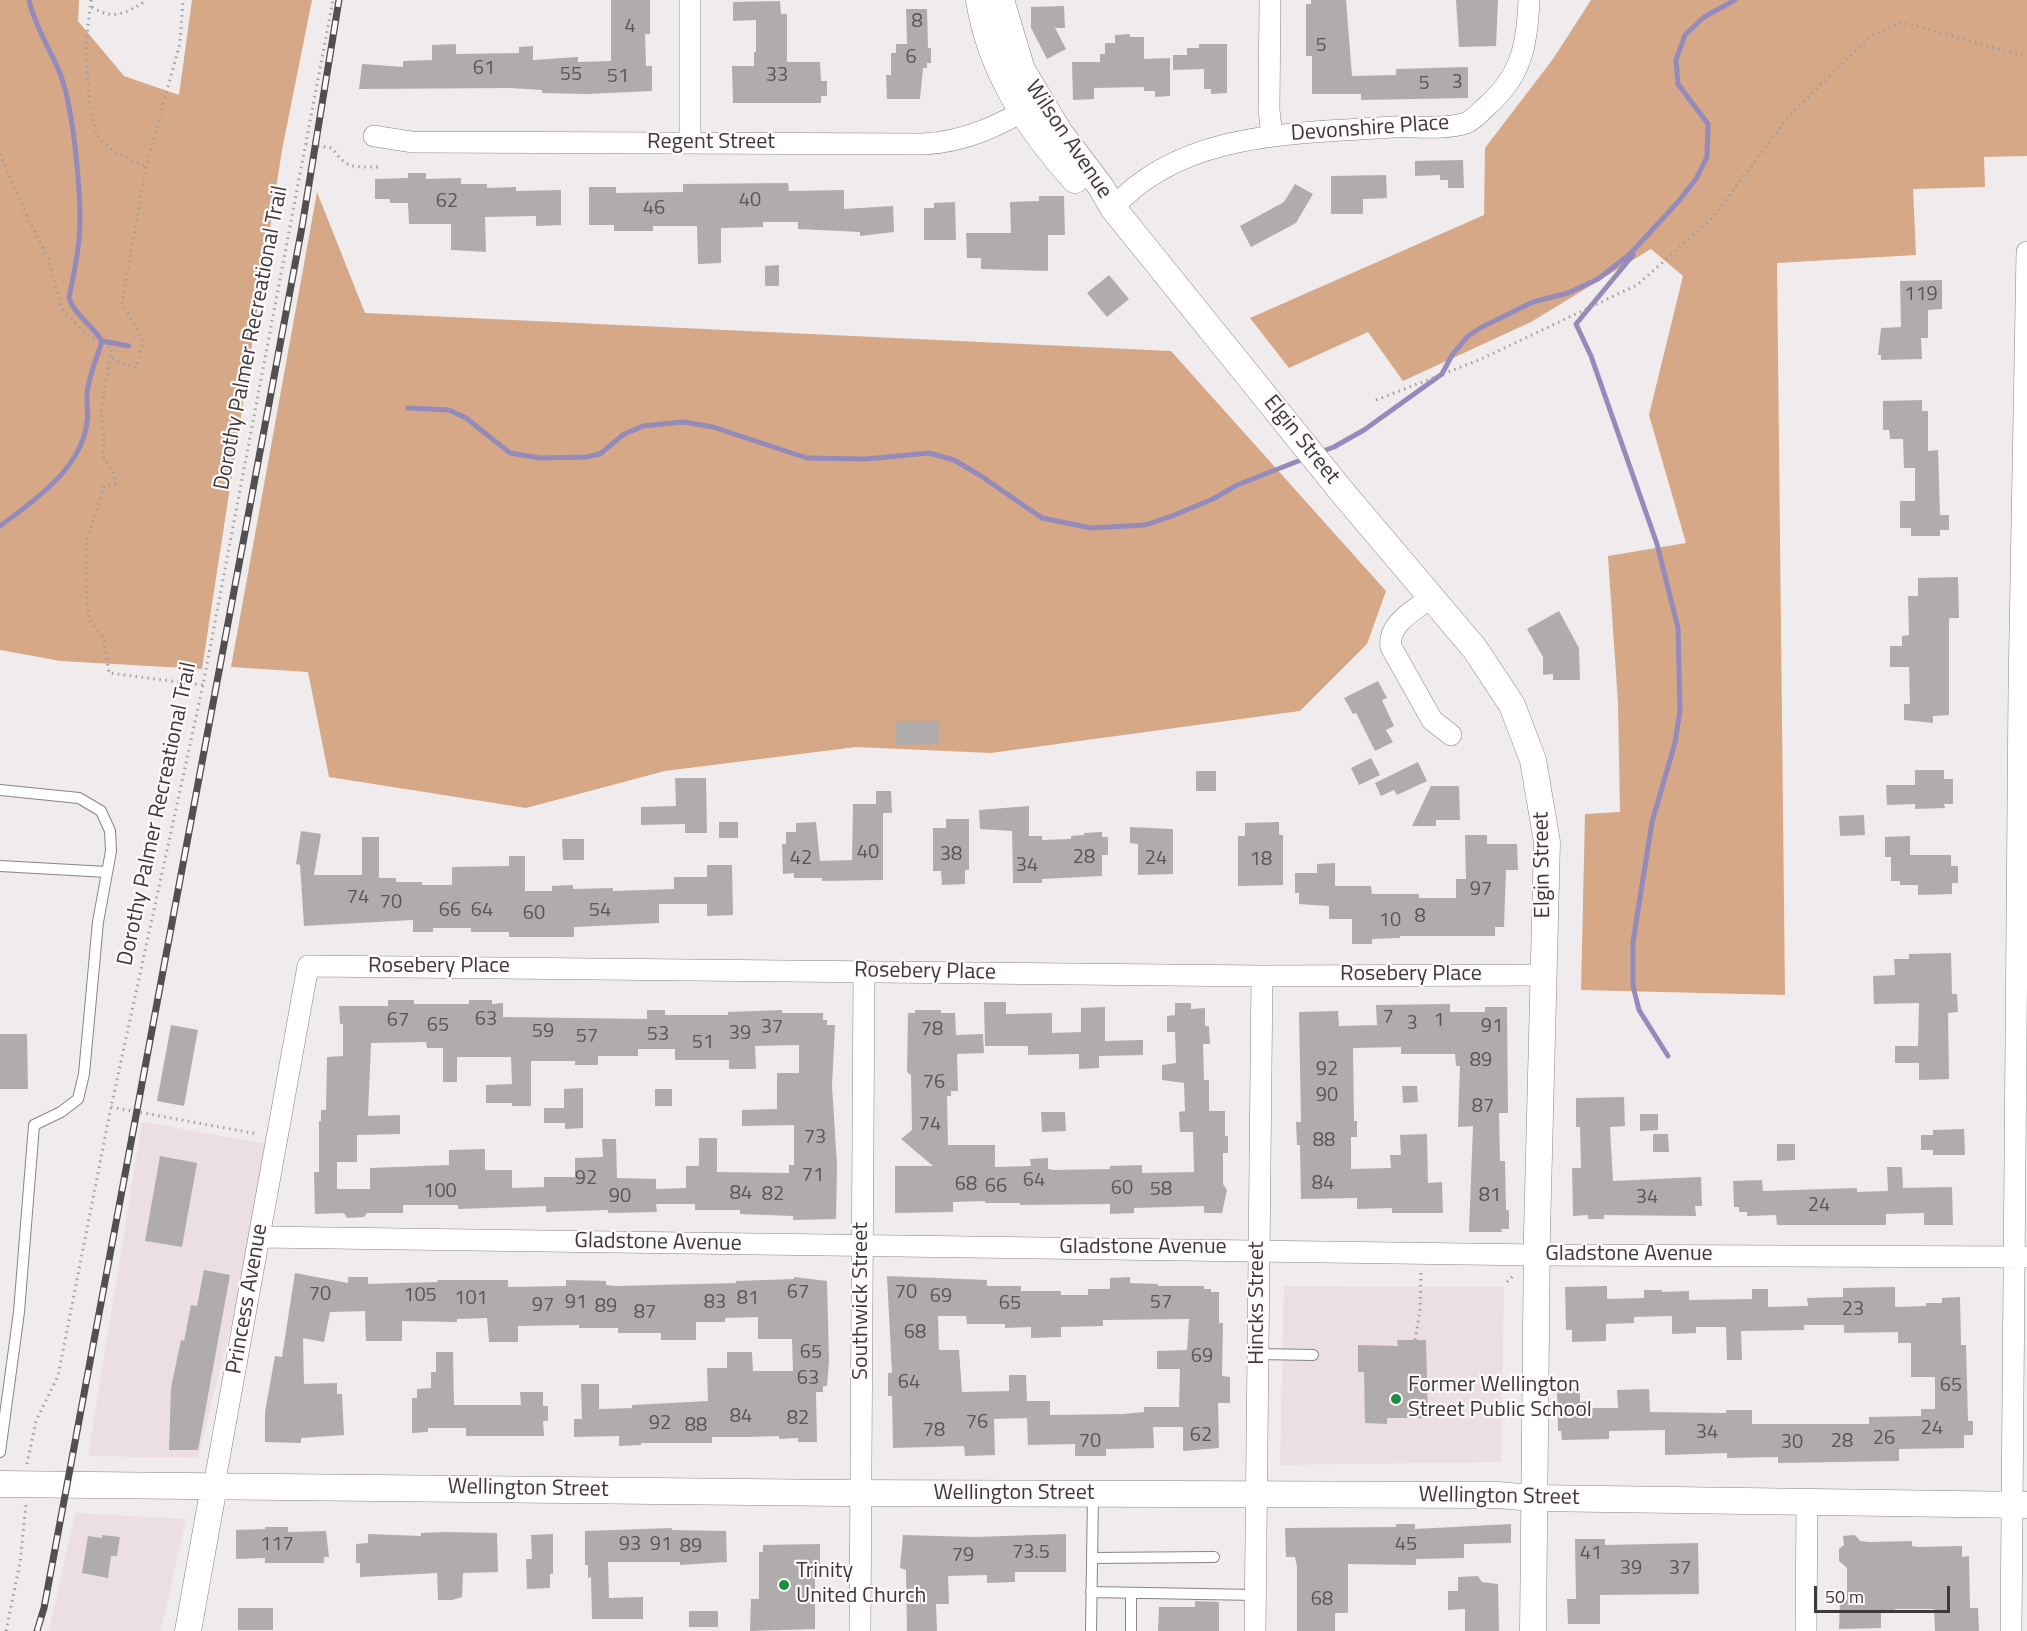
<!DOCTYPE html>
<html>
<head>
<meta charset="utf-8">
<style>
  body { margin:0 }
  #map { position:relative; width:2027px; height:1631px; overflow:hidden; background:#f0eced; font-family:"Titillium Web",sans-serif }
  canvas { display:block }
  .scale { position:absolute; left:1814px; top:1586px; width:136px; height:27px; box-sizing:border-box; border:3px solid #3b3939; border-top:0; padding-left:8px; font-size:18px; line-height:21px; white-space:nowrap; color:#3b3939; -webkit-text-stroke:4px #fef9fb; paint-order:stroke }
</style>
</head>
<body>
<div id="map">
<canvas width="2027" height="1631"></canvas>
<div class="scale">50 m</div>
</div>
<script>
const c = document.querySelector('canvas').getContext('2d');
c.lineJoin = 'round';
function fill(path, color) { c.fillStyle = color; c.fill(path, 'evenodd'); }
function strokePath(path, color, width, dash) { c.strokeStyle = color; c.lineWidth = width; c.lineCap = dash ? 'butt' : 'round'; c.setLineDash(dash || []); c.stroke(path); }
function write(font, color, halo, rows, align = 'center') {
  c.font = font + ' "Titillium Web",sans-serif'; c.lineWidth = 4.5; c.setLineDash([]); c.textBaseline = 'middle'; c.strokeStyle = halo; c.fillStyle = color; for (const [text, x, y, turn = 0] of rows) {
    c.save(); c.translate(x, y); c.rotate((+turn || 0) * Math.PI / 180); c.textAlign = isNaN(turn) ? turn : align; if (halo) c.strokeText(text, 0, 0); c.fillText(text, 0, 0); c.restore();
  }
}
const built = new Path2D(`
  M142,1122l121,21 15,-5 -80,320 -110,-2z
  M1284,1286l220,1 -3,175 -221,3z
  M75,1513l111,6 -25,112h-112z`);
const forest = new Path2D(`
  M0,0h79l-1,21 46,55 55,19 13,-95h120l-30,150 -80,519 -141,-8 -61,-11z
  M1591,0h436v156l-43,1 1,30 -72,2 3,66 -139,8 8,732 -204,-5 4,-176 35,-2 -2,-109 -10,-147 78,-13 -37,-128 34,-139 -32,-27 -120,73 -128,59 -35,-49 -79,36 -39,-50 234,-103 1,-67 68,-89z
  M317,192l48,121 806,38 215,240 -19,53 -67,67 -309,42 -135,-6 -191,24 -139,37 -197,-31 -21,-105 -77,-5z`);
const stream = new Path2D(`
  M29,0c6,27 22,50 32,76 13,36 23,134 17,172 -2,17 -6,34 -9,50 5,16 24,28 33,43l27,5
  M1633,255l-57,69 15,32 66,188 21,84 2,82 -5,33 -23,79 -19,120v44l6,24 29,46
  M408,408l41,2 17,8 44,35 30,5 46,-1 14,-3 24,-20 19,-8 40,-4 30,5 94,31 59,1 63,-6 25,7 27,16 61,42 49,10 54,-3 27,-9 41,-17 24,-14 69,-27
  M1320,452l14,-5 30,-17 78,-56 10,-19 16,-19 14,-9 51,-25 35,-9 30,-14 32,-25 48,-52 18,-23 11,-22 1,-33 -30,-40 -2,-24 9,-25 19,-18 31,-17
  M0,526c34,-25 82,-58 87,-104 2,-9 -1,-18 0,-27 1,-18 10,-37 15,-54`);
const building = new Path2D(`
  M611,0h39v34h-5l1,32h6v25l-65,3 -45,-1v-3l-32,-2 -151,1 3,-25 41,3v-6l29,-1v-15l24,-1v10l63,-1v-6l14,-1v14l45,-3v5l33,-1z
  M1311,0h35l6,76 44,-1v-6l72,-2v31l-107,2v-6h-49v-38h-6v-52h5z
  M1456,0h42l-2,46 -37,1z
  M780,1l1,13h6v48h33l1,19h6v15h-6v7h-88l-1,-37h22v-14h2v-32l-23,1v-19z
  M1064,6l1,22h-10l11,21 -19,10 -16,-31v-21z
  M906,9h21l1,39h3v15h-4v5h-4l-3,31h-33l-1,-24h5v-22h5v-9h11z
  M1130,34v3h14v22l26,-1v38l-15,1v-6h-11v-4l-50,1v11l-21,1 -1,-38h28v-8h5v-11h10v-8z
  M1199,44h28v49l-16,1v-5h-7v-20l-31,1v-15h14v-7h12z
  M1463,160l1,28h-16v-8h-8v-5l-25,1v-15z
  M408,173h18v6l35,-1v6h26v4l29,-1v4l45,-1v35l-25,1v-10l-51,1 1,35 -35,-2v-26h-42l-1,-21h-18v-4h-15v-20l33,-1z
  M1386,175l1,23 -24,1v15h-32v-38z
  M788,183l1,8 55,-1v19l49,-3 1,26 -34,4v-4l-62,-3v-7h-35v5l-42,1v35l-23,1 -1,-38h-44v5h-39v-6h-25v-38h27v6l67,-1v-8z
  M1295,184l18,10 -17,29 -45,24 -11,-21 44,-24z
  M1039,196h25l1,39h-17v36l-67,-2v-11h-14l-1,-25h45l-1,-31 29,-1z
  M955,202l1,38h-32v-32h10v-5z
  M779,265v21h-14v-20z
  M1109,275l20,24 -22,18 -20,-24z
  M1942,280v29l-14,1v28h-7l1,21 -41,1v-5h-3l3,-27 20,-1 -1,-46z
  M1922,400v11h6v40l10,-1 2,65h9v15h-9v6h-29v-8h-11v-27h15v-33h-11l-1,-29h-13l-1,-9h-6v-29z
  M1958,577l1,41h-10v97l-16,1v7l-29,-3v-16h6l-1,-37h-19v-21h12v-10l7,-1 -1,-39h10v-18z
  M1559,611l20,37 1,32h-27v-6l-10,1v-18l-16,-28z
  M1378,681l9,17 -5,2 12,26 -8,4 7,12 -18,9 -19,-38 -3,1 -9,-16z
  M896,721h43v23l-43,1z
  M1371,758l9,17 -21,10 -8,-17z
  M1418,762l9,19 -30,14 -3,-5 -13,6 -6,-13z
  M1915,770h29v9h9v25h-9l1,4 -30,1v-5l-28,1 -1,-20h29z
  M1196,771h20v20h-20z
  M675,778h31l1,55h-22v-9l-44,1v-18l35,-1z
  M1431,786h28l1,34h-24v6h-24z
  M876,791h15l1,22h-9v67l-61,1v-3h-28v-5l-11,1 -1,-30h4v-12h10v-9l20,-1 4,39 32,-1 1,-56h23z
  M1029,806v30h13v4l29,-1v-3l13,-1v-2l18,-1v5h6v18h-6v21l-60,3v4h-29l-1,-52 -32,-2 -1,-19z
  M1864,815l1,20 -25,1 -1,-20z
  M946,819h23v51h-4v14l-23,1 -1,-14h-8v-43h13z
  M719,822h19v16h-19z
  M1279,822v13h4v50l-45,1v-50h7v-13z
  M1130,827l43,2v45l-35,1v-31l-8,-1z
  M301,831l20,3 -7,41h48v-38h17v41h17v4h26v3h30v-18l57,-1v-10h16v35h27v-5l21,-1v4l40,-1v3l61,-2v-12h33v-12h25l1,50 -26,1v-12h-48v19l-85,4v10h-65v-5h-38v-4h-38v4h-20v-12l-109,6 -4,-61 -4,-1z
  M1465,835h22v9h30l1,26h-12l-2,57h-9v9h-95v2l-28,1v5h-20v-25h-23v-13l-30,-2v-11h-4v-20h22v-9l18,-1v23h36l1,8h47v4h37v-19h10z
  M1910,836v19h41v11h7v17h-6v11l-34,1v-10h-18v-4h-9v-24h-6v-20z
  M562,839h22v21h-21z
  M1951,953l1,41h5l1,18 -10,1 1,66 -30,1v-17h-24v-17h23l1,-43 -45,1 -1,-28 22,-1 -1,-16h15v-5z
  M388,1000h26v4h55v-4h23v4l11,-1v14l144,2v-9h18v5h63v-3l54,-2v3h41v7h4v5h8l-3,61 5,79 -1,54 -43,1v-4l-53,-2v-4h-45v-6h-39l1,8 -49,1v-3l-62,2v-6l-88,3v-4h-55v8h-36l-3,4 -17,1 -3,-5 -29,1 -1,-42h5v-51h2v-11h5l1,-53 16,-1v-32h-3l-1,-18h49zM426,1042l1,6h16v34h14v-25h54l1,27 -26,1v18h26v3h19v-45h44v4h23v-9h40v-7h37v11h54v9h27l-1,-23 44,-1v28h-22v36l-35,1v16l52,-1v40h-5v8l-72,-1v-34h-18v28h-13v22l-30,1v-10l-39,-1 -1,-39h-14l1,18 -28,1v19h-31v10l-32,1v-18h-27v-21l-36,1v15l-79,3v21h-33v-27h20v-27l43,-1v-19l-32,1 3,-73z
  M984,1002h22v12l46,-1v20l29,-1v-24l24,-1v34l38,-1v15l-44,1v12l-20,1v-15l-51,1v-9h-43z
  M1175,1003h16v6l14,-1v18h4l1,18h-7l1,36h5v31h16v25h3v17h-5v31l4,6 -5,23h-18v-7l-70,2v5l-24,1v-10l-90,1v-2h-35v-2l-32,1v10l-58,1v-47h38l-32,-27 11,-9 -1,-55 -4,-3 1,-59h7v-3h26v3h14l1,22 27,-1 1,19 -27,1 1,37h-7v5h-4l1,49h47v22l36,-1 -1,-7 18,-1v11l5,1 57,-1v-3l32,-1v8l52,-1 -1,-40h-13l-1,-20 6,-1 -1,-28 -22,-3v-15l14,-2 -1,-31h-8v-16l8,-1z
  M1450,1004v8h35v-5h22l1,106h-9l1,48h5l1,49h3v19h-8l1,3h-33l4,-106 -15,1 2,-61h-4l-1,-12h-54v-7l-48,1 1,73h3v16h-6v32l40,-1 -1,-13h11l-1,-20 27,-1 1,49 14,-1 1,31h-51v-5l-35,1v-11l-56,1 -1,-54h-3l-1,-23h5l-2,-110 39,-1 1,15 38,-1 -1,-20z
  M171,1025l27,5 -14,76 -27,-5z
  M0,1034h27l1,55h-28z
  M1402,1086h15l1,16 -15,1z
  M583,1088v40l-18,1v-6h-21v-15h20v-19z
  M655,1089h17v17h-17z
  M1624,1097l1,29 -15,1 3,54 88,-4 1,29h-7l1,10 -92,-1v4h-16v-4l-15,1 -1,-48h9l-1,-41h-4v-29z
  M1041,1112h24l1,19 -24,1z
  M1640,1114h18v16l-18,1z
  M1964,1129l1,26h-32v-5h-12v-15h12v-5z
  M1653,1134h15l1,18h-16z
  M1777,1144h18v16l-18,1z
  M160,1156l37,7 -15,84 -37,-6z
  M1887,1167h15l1,21 49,-1 1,38h-29v-12l-38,1v11h-109l-1,-10 -29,1v-4h-8v-5h-5l-1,-26 29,-1 1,11 94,-3v4l31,-1z
  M204,1270l26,5 -32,175h-29l2,-62 10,-48 3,1 7,-36 6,1z
  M295,1273l53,10v-6h20v7l69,-2 1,-2h70v7l58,-1v-6l40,1v4l11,1 119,-3v-2l58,-2v-2l33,4 2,80 -2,25h-4v6h-7l1,50h-19v-4l-19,1v-3l-31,1h-36v6h-71v2l-22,1v-10l-45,1v-18h8l-1,-35h18v25l33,-1v-3l76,-4 -1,-33h20v-16h25l1,19h40l-1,-32h-34v-22l-33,1v4h-29v18h-35v-7h-43v-5h-39v-3l-61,1v16h-29l-2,-24 -30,1v3l-55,-1v20h-36l-1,-30 -35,1 -6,30 -21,-4 1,46 33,-1v11h5l2,41 -43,3v5l-36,-1v-30l10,-56 7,1z
  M887,1276l100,4v6h34v5h40v4h27v-6h22v-11l20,-1v6l28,1v2h46v3h7v3h8v31h4l-1,53 8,1v26h-12l1,45 -36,3v-24h-30l1,21 -48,1v7h-31v-12l-47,1 -1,-27 -33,1 1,36 -30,1 -1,-10 -71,2 -1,-52h-4v-23h4zM938,1316h28l1,8h38v4l26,-1v11l30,-1v-10l42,-1v-6l86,-1 -2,31 -30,1v18h23l-1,38h-35v5l-21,2 -73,1v-14h-23l-1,-26h-17v16l-47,1 -3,-42h-20z
  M1607,1286v13l37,-1v-8h18v2l27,-1v9l63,-1v-10h16v18l40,-1 -1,-8 36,-1v-9l52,-1v20l31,-1v-3h16v-5l18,-1 1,48h5l2,76h5v14h-9v13l-65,1v12l-121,2v-6l-51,1v-5l-62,2v-25l-56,1v8l-47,1 -1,-9h-3l-1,-42 23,-1v14l9,-1v7h29l-1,-18 32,-1 1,23 76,1v-3h26v14h117v-7l52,-1v-7h14v-32h-24v-34h-13v-11l-54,1v-8h-40v5l-63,1 1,29h-15l-1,-33h-30v6l-24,1v-18l-38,1v6l-28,1v17l-34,1v-12h-6l-1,-43z
  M1397,1340h29l2,78h-41v6l-22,-1 -1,-51h-6v-27l40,1z
  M436,1352h17l1,53h67l-1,-13h23v14h5v15h-5l1,15h-78v-8h-38v4l-16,1v-35h5v-9l14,-1v-16h5z
  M1396,1524h19v5l96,-5v19l-47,1v14l-48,1v6l-68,-1v49h-13v18h-38v-64l-2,-10h-9l-1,-29 111,-1z
  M265,1527h23v5l38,-1 3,26h-5v6h-59v-5l-29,1v-29l29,-1z
  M672,1528v2l54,1 1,31 -47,3v-3h-72l1,36 34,-1v22h-51l-1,-42 -3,1v-13h-3v-34z
  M445,1532l52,1 1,39 -35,1 -1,24 -10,3h-14l-1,-27 -77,4v-14h-4v-19l12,-1v-9l53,2v-3z
  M553,1534v40h-3v14l-23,1 -1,-30h6l-1,-24z
  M1066,1534v38h-51v10l-28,1v-8l-39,1 1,28h-13l1,27h-30l-1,-61 -6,-2 3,-33 71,2z
  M102,1535l18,2 -3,19h-6l-3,22 -26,-5 6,-37 14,2z
  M1855,1535l5,6 9,1 43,-1v5l6,1 44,-1v11l7,-1 1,52h8l1,23h-44l-1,-22h-39v4h-14v15l-42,1 1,-29h7v-32l-8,-7v-12l5,-4 -1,-9z
  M1575,1539h30v6l93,-2 1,51 -99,1v29h-32l-1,-25h9z
  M820,1544v29h-5v56l-65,2 1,-32h8v-47h4v-7z
  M1478,1576l4,6 16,2 1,47h-34v-22l-17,1v-19h10v-14z
  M1195,1601l24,1v29h-61l1,-24h36z
  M238,1608h35v22h-35z
  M689,1611h29v16h-29z`);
const path = new Path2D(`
  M91,0l-5,43 3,58 8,35 16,15 33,16
  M92,7c21,14 35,6 55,-7
  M306,144l26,4c14,21 22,19 46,19
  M0,154l27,63 21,41 14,51 25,26 25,13 -11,62 3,28 -1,19 12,17v10l-11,2 -18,57v45l3,31 15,20 5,34 94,12
  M112,359l24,9 7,-27 -21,-38 24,-136 34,-124 3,-43
  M1376,400l103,-40 158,-75 76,-68 76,-101 82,-80 31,-14 125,35
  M111,1107l147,27
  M1507,1282l7,-7
  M1415,1340l5,-29 1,-38
  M27,1464l9,-43 22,-45 53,-269 92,-422 130,-685
  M6,1631l14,-68 6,-59`);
const service = new Path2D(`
  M0,790l79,8 22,13 9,20 1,20 -13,71 -14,152 -6,25 -17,13 -27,13 -15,187 -19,140
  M0,866l107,6
  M1258,1354l55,1
  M1092,1558l122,-1
  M1091,1592l165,3
  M1091,1631l2,-136
  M1131,1631v-38`);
const minor = new Path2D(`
  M690,0v142
  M1270,0l-1,110 3,26
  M374,136l38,6 511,2c43,-2 77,-19 113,-40
  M1113,208c70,-78 184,-74 280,-81 23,-1 51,3 73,-4 8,-3 15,-12 21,-17 35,-31 40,-61 42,-106
  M1431,597c-16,13 -44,27 -40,50l41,73 19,15
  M260,1237l1277,18 490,2
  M214,1486l94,-520 954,10 280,-1
  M860,1631l4,-660
  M1255,1631l7,-655
  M1806,1631l1,-129
  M2011,1631l8,-943 8,-436`);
const tertiary = new Path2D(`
  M979,0c11,70 49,128 96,180
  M1001,0l21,70 38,63 41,54 12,21 230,285 132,156 37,56 21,55 14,82 -10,390 -4,399
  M0,1484l842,9 656,2 35,3 494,7
  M188,1631l26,-145`);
const rail = new Path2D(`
  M37,1631l7,-23 258,-1381 37,-227`);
const markers = [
  [1396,1399,6,"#1e8d46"],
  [784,1585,6,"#1e8d46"]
];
const numberNames = [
  ["8",917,22],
  ["4",630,27],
  ["5",1321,46],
  ["6",911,58],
  ["61",484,69],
  ["55",571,75],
  ["33",777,76],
  ["51",618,77],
  ["3",1457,83],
  ["5",1424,84],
  ["40",750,201],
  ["62",447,202],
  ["46",654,209],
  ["119",1921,295],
  ["40",868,853],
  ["38",951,855],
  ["28",1084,858],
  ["42",801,859],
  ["24",1156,859],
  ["18",1261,860],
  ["34",1027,866],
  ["97",1481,890],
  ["74",358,898],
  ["70",391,903],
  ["66",450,911],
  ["64",482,911],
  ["54",600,911],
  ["60",534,914],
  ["8",1420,917],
  ["10",1390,921],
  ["7",1388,1018],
  ["63",486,1020],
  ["67",398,1021],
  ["1",1439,1021],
  ["3",1412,1024],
  ["65",438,1026],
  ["91",1492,1027],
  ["37",772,1028],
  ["78",932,1030],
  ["59",543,1032],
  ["39",740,1034],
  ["53",658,1035],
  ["57",587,1037],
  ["51",703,1043],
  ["89",1481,1061],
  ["92",1327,1070],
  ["76",934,1083],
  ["90",1327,1096],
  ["87",1483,1107],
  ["74",930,1125],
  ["73",815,1138],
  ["88",1324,1141],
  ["71",813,1176],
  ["92",586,1179],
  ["64",1034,1181],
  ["84",1323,1184],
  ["68",966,1185],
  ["66",996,1187],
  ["60",1122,1189],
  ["58",1161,1190],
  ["100",440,1192],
  ["84",741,1194],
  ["82",773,1195],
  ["81",1490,1196],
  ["90",620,1197],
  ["34",1647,1198],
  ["24",1819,1206],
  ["67",798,1293],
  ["70",906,1293],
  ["70",320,1295],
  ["105",420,1296],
  ["69",941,1297],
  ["101",471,1299],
  ["81",748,1299],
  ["91",576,1303],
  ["83",715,1303],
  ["57",1161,1303],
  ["65",1010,1304],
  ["97",543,1306],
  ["89",606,1307],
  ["23",1853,1310],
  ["87",645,1313],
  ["68",915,1333],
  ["65",811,1353],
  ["69",1202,1357],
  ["63",808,1379],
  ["64",909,1383],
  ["65",1951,1386],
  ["84",741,1417],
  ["82",798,1419],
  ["76",977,1423],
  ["92",660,1424],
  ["88",696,1426],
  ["24",1932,1429],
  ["78",934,1431],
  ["34",1707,1433],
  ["62",1201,1436],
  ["26",1884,1439],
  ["70",1090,1442],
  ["28",1842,1442],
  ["30",1792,1443],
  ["117",277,1545],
  ["93",630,1545],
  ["91",661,1545],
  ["45",1406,1545],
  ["89",691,1547],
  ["73.5",1031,1553],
  ["41",1591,1554],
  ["79",963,1556],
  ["39",1631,1569],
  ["37",1680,1569],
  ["68",1322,1600]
];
const streetNames = [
  ["Devonshire Place",1370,129,-4],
  ["Wilson Avenue",1068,140,56],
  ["Regent Street",711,143],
  ["Dorothy Palmer Recreational Trail",252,338,-79],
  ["Elgin Street",1301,440,51],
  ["Dorothy Palmer Recreational Trail",158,814,-78],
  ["Elgin Street",1543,865,-91],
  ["Rosebery Place",439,967],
  ["Rosebery Place",925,972,1],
  ["Rosebery Place",1411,975],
  ["Gladstone Avenue",658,1243,1],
  ["Gladstone Avenue",1143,1248],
  ["Gladstone Avenue",1629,1255],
  ["Princess Avenue",248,1299,-80],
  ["Southwick Street",862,1301,-90],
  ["Hincks Street",1258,1303,-90],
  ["Wellington Street",528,1489,1],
  ["Wellington Street",1014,1494],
  ["Wellington Street",1499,1497,1]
];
const poiNames = [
  ["Former Wellington",1408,1386],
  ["Street Public School",1408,1411],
  ["Trinity",796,1572],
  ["United Church",796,1597]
];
fill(built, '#ebdfe3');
fill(forest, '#d6a887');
strokePath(stream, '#958bbb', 5);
fill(building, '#b0acab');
strokePath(service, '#888485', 12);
strokePath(minor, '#888485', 22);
strokePath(tertiary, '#888485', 27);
strokePath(path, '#a19e9f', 3, [1.5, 4.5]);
strokePath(service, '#fff', 10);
strokePath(minor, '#fff', 21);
strokePath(tertiary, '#fff', 26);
strokePath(rail, '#514f4f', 7);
strokePath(rail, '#fef9fb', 4.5, [14]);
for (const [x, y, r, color] of markers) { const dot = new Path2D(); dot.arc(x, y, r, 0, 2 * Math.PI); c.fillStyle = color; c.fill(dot); strokePath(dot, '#fef9fb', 2); }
write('20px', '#585656', null, numberNames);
write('22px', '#3b3939', '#fef9fb', streetNames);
write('22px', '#3b3939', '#fef9fb', poiNames, 'left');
</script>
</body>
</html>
